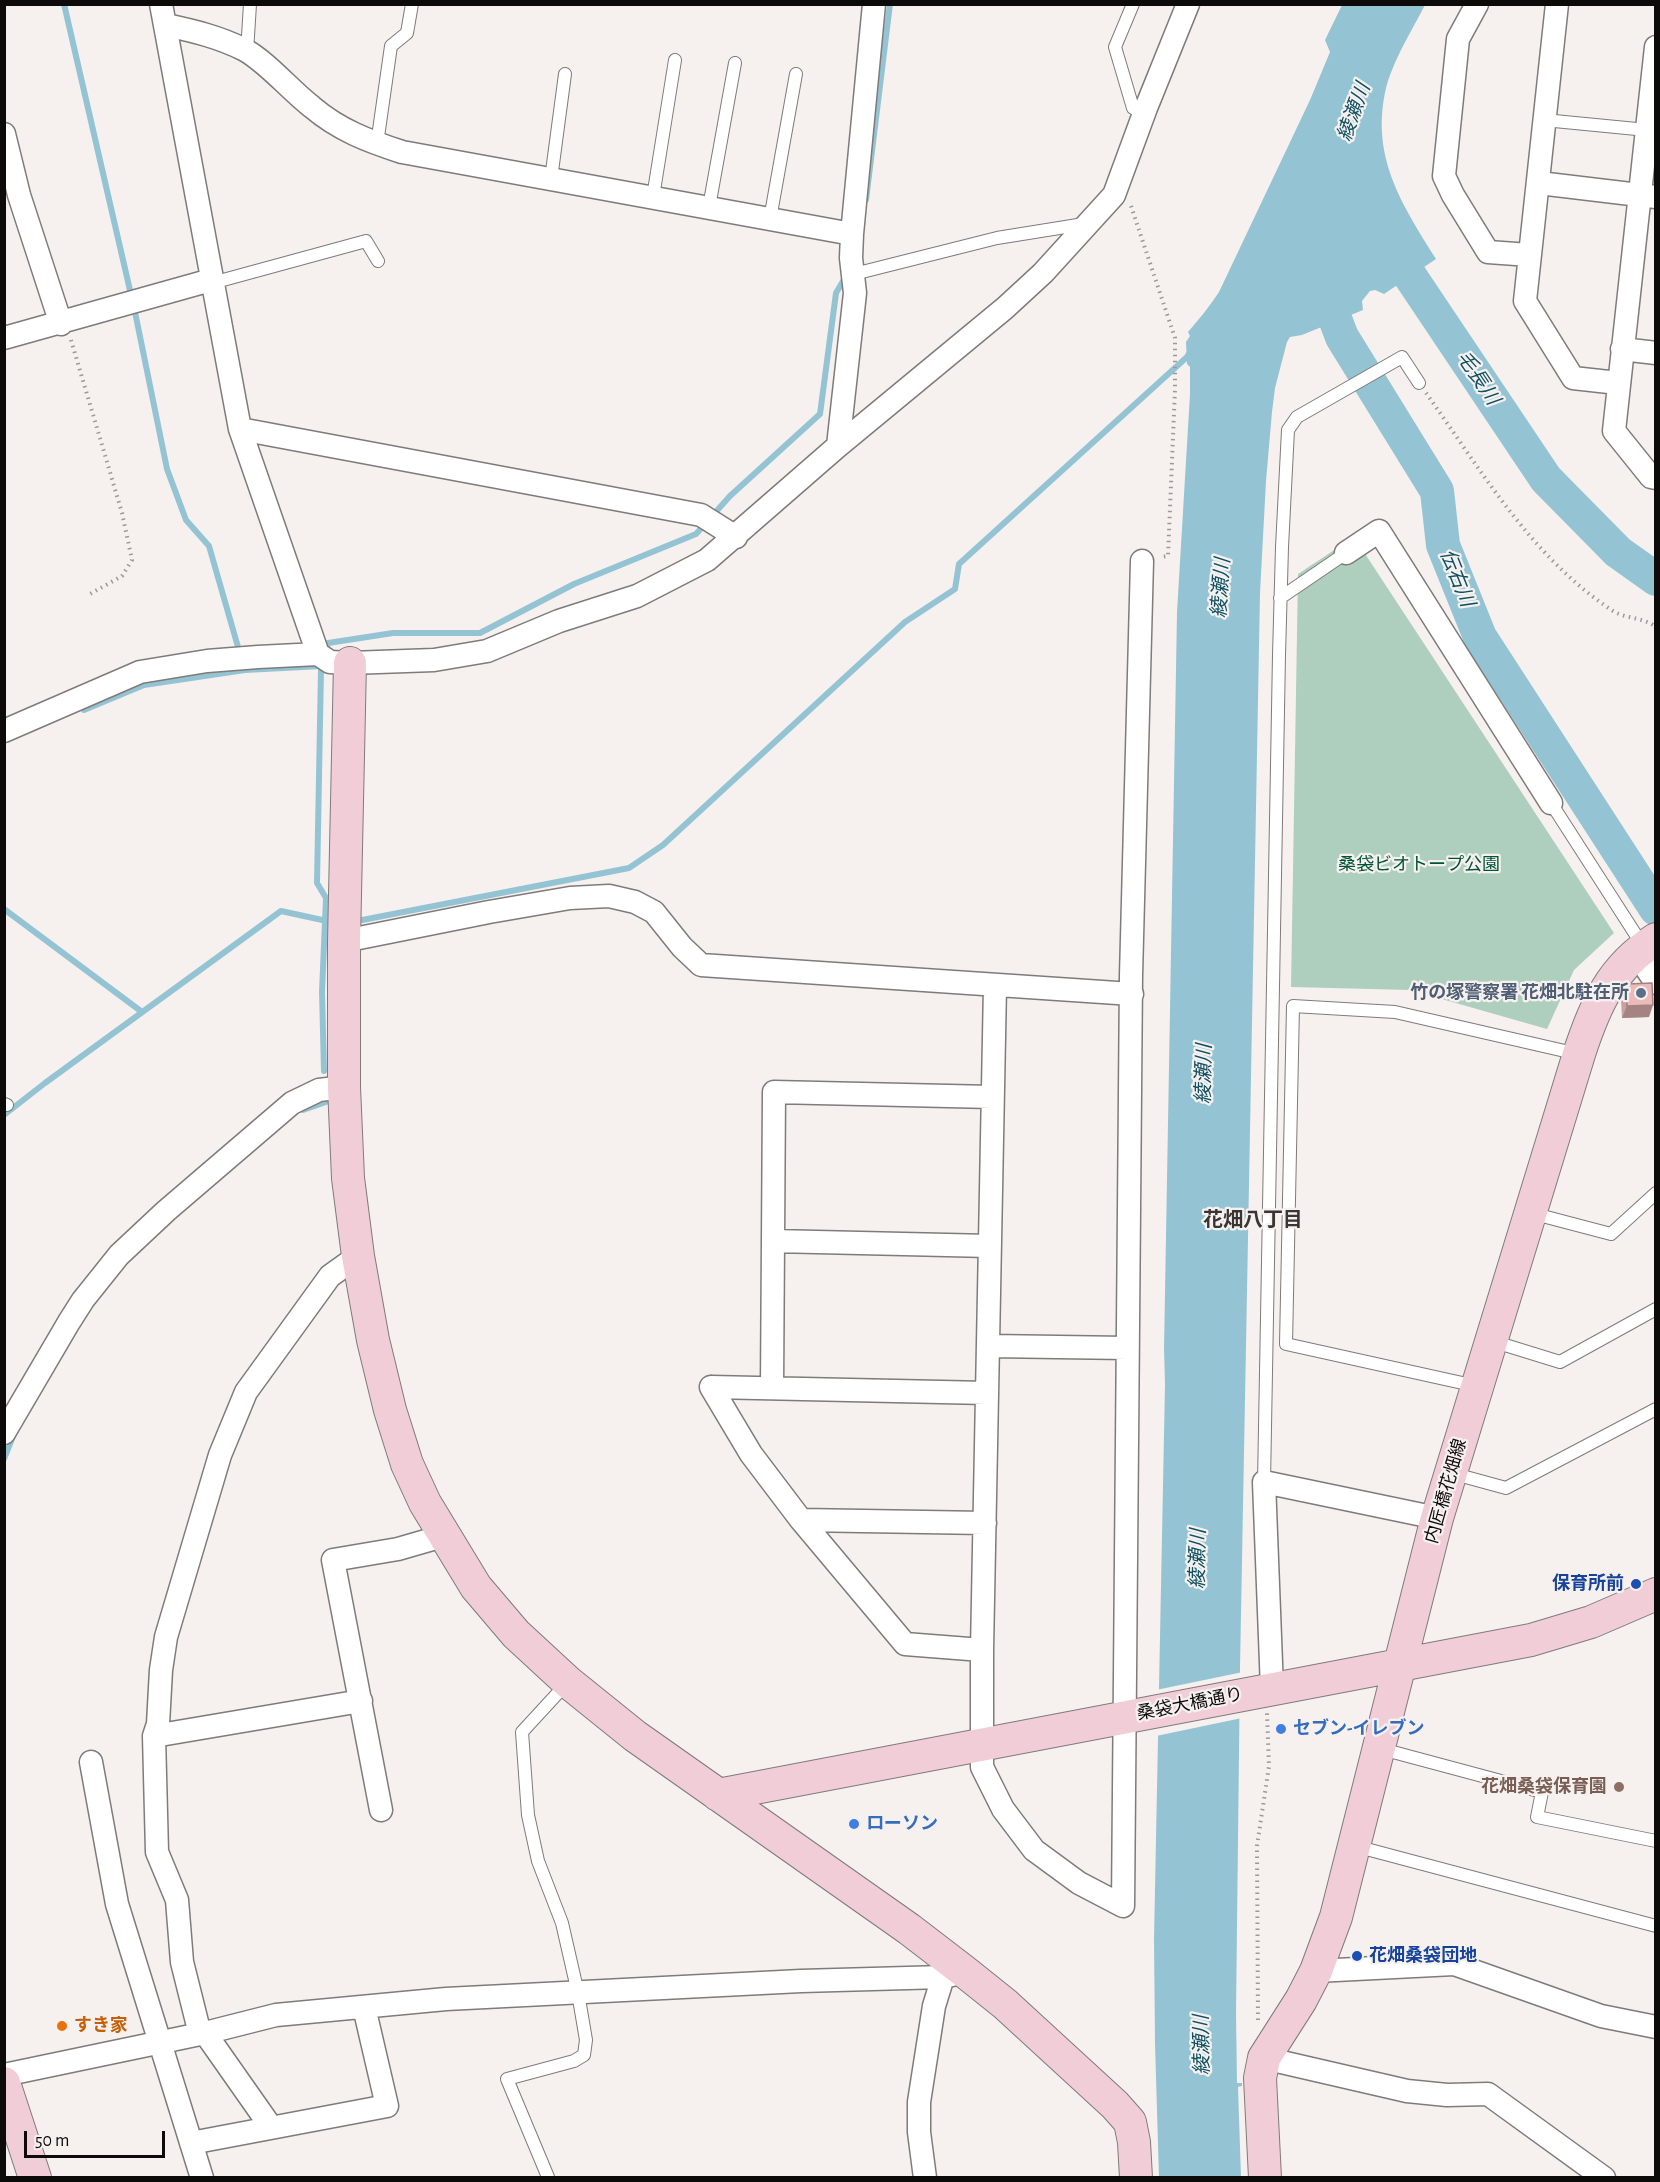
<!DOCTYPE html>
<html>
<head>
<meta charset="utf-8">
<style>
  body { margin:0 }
  #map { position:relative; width:1660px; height:2182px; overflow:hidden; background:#f6f1ef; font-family:"Alegreya Sans",sans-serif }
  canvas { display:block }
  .frame { position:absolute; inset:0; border:6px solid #0d0b0a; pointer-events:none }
  .scale { position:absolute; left:24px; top:2131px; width:141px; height:27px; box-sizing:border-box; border:3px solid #0d0b0a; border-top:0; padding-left:8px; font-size:18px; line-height:21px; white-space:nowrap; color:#0d0b0a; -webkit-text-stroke:4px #f6f1ef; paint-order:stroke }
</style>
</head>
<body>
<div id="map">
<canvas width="1660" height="2182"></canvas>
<div class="frame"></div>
<div class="scale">50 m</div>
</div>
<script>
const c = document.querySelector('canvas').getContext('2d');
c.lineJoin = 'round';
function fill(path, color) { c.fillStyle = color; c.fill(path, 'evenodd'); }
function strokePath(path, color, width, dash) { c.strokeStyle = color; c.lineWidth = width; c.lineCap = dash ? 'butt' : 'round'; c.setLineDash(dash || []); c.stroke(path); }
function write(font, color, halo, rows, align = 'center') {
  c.font = font + ' "Alegreya Sans","Noto Sans JP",sans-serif'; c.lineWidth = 4.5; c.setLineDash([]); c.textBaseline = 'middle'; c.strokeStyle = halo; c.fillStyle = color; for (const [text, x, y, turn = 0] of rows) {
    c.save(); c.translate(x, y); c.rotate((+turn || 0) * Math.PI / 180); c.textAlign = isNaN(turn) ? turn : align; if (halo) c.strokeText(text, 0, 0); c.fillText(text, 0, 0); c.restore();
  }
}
const green = new Path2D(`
  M1354,537l260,396 -40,37 -27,59 -137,-39 -119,-3 7,-413z`);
const water = new Path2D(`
  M1342,5h83c-13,25 -32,56 -39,83 -16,69 16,116 50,171l-52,35 -9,-4 -5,1 -8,10 1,9 -61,25 -12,2 -3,5 -12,46 -3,24 -6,69 -6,112 -20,1075 -4,345 1,70h5v3l-4,1 3,90 -82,1 -4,-134 -1,-105 11,-555 -1,-35 13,-737 13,-218v-27l-3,-3 -1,-22 4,-6 -2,-4c11,-13 22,-26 31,-40l91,-192 20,-48 -5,-12z`);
const pier = new Path2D(`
  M1243,1672l-1,46 -86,18v-46z`);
const stream = new Path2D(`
  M64,4l71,308 32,157 19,51 23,26 31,108
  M866,200l24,-196
  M326,652l2,-9 65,-10h87l94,-49 122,-50 34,-38 90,-82 16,-121 10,-17
  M323,662l-2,8 -4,213 9,15 -4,94 2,79
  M84,710l60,-25 101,-15 77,-4
  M4,909l138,103
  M352,922l277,-54 34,-23 242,-223 50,-33 4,-25 228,-207 3,-5
  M303,1110l23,-8
  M4,1115l41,-32 236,-172 55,12
  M4,1459l10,-25`);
const river = new Path2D(`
  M1389,236l21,40 136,203 72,73 38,27
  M1319,277l23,60 95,154 6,54 37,92 176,272`);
const path = new Path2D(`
  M1131,206l44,132v51l-7,167 -7,1
  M71,340l51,173 10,47 -10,16 -32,18
  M1426,393c55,77 106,165 187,218 13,8 30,6 43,16
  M1258,2020l-1,-174 12,-80 -2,-53`);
const lane = new Path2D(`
  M1133,4l-18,43 18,61 11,5
  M247,52l3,-48
  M1544,120l103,10
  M377,144l14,-98 16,-13 5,-29
  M551,179l14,-105
  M653,197l22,-137
  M709,207l26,-144
  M770,219l26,-145
  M854,274l143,-36 87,-14
  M212,283l154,-42 12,20
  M1280,598l66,-45
  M1551,803l92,143
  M4,1104l3,1
  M1531,1213l80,21 45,-41
  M1492,1341l68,21 96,-53
  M1476,1386l-190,-42 7,-338 102,6 183,42
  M1451,1473l55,15 150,-79
  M1264,1482l15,-827 3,-108 6,-117 9,-13 105,-60 17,26
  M1378,1748l164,44 -5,25 119,24
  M1355,1846l301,80
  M548,2177l-41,-98 67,-18 10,-6 2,-15 -8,-47 -16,-70 -24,-62 -10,-46 -6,-83 46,-50`);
const street = new Path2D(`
  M161,4l79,425 78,225
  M1477,4l-19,35 -14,137 9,19 35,57 42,3
  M1557,4l-32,297 48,77 45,5
  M166,25c28,6 53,12 79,25 23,13 45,40 67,57 27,23 56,34 90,45l450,82
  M1656,47l-42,384 37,46 5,1
  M4,134l15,61 42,129
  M1539,183l117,14
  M4,338l207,-58
  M1622,349l34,4
  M240,429l461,86 35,22
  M838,446l17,-153 -4,-35 1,-24 22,-230
  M1346,553l33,-22 172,272
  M4,731l136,-59 67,-11 51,-4 60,-3 12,8 20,1 84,-3 53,-9 72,-30 78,-25 70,-36 131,-114 167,-138 38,-35 71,-78 32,-87 42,-104
  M344,941l145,-29 81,-14 39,-2 26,6 19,10 28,35 19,18 431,29
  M1636,953l20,30
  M995,986l-13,664v117l21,42 31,41 45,33 44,23 8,-930 11,-415
  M773,1241l217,5
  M989,1346l138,2
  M711,1387l40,67 50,66 104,124 77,6
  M711,1387l276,6
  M772,1387l2,-295 218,5
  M4,1433l65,-111 14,-22 36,-45 47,-44 126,-108 27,-13 25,-3
  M801,1520l184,3
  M1272,1689l-8,-207 173,36
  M154,1736l207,-35
  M91,1762l26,142 85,274
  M381,1810l-48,-250 65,-11 45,-13
  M1316,1971l138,-7 147,52 55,11
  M205,2033l66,94
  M200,2034l-18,-72 -5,-62 -20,-48 -3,-116 4,-12 3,-54 5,-33 54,-182 26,-63 84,-116 28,-20
  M1264,2058l143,33 40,4 41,-1 116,84
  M4,2075l201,-42 71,-18 170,-16 355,-18 142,-4 22,-5
  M191,2143l196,-37 -23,-99
  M925,2178l-6,-46v-30l15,-96 9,-29`);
const secondary = new Path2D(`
  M350,663l-6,278v146l4,91 10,78 15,84 17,70 17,54 18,39 51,84 40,47 52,48 67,54 274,193 56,43 40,32 110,101 15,17 4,20 2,36
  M718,1795l813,-155 60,-18 65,-28
  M4,2083l31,95
  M1265,2178l-5,-100 4,-20 37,-58 15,-29 20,-54 101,-399 142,-464c16,-49 32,-86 77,-115`);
const wall = new Path2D(`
  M1626,988l23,29 -27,1 -1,-19z`);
const shadedWall = new Path2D(`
  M1653,1005l-4,12 -27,1 5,-12z`);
const building = new Path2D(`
  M1652,983l1,22 -26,1 -1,-18 2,-4z`);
const markers = [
  [1641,993,6,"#5c6f8a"],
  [1636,1584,6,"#1a4fb4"],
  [1281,1729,6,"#3f7fe0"],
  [1619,1787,6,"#8d6e63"],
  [854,1824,6,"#3f7fe0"],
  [1357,1956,6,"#1a4fb4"],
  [62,2026,6,"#e8710a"]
];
const parkNames = [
  ["桑袋ビオトープ公園",1419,865]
];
const serviceNames = [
  ["竹の塚警察署 花畑北駐在所",1629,993]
];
const streetNames = [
  ["内匠橋花畑線",1446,1491,-74],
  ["桑袋大橋通り",1190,1704,-11]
];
const transitNames = [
  ["保育所前",1624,1584],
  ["花畑桑袋団地",1369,1956,"left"]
];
const shopNames = [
  ["セブン-イレブン",1293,1729],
  ["ローソン",866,1824]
];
const educationNames = [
  ["花畑桑袋保育園",1607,1787]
];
const foodNames = [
  ["すき家",74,2026]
];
const waterNames = [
  ["綾瀬川",1354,112,-70],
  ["毛長川",1478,378,56],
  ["伝右川",1457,578,68],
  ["綾瀬川",1221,588,-86],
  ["綾瀬川",1204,1074,-89],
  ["綾瀬川",1198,1559,-89],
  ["綾瀬川",1202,2045,-91]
];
const neighbourhoodNames = [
  ["花畑八丁目",1253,1220]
];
fill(green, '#aecfbe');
fill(water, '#94c4d3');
fill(pier, '#f6f1ef');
strokePath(stream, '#94c4d3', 6);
strokePath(river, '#94c4d3', 34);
strokePath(lane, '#7f7b79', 14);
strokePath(street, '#7f7b79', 25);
strokePath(secondary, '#7f7b79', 34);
strokePath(path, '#9d9998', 4, [1.5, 4.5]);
strokePath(lane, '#fff', 12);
strokePath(street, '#fff', 22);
strokePath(secondary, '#f1cdd8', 32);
fill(wall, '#c9a19f');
fill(shadedWall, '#a48382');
fill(building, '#eabbb9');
strokePath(building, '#a48382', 1.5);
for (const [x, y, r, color] of markers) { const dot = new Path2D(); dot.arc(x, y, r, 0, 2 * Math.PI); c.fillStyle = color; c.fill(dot); strokePath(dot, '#f6f1ef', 2); }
write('18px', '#005338', '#f6f1ef', parkNames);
write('bold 18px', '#4e5e75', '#f6f1ef', serviceNames, 'right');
write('18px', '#0d0b0a', '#f6f1ef', streetNames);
write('bold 18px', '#164399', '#f6f1ef', transitNames, 'right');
write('bold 18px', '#366cbe', '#f6f1ef', shopNames, 'left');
write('bold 18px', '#785e54', '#f6f1ef', educationNames, 'right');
write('bold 18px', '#c56008', '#f6f1ef', foodNames, 'left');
write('italic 20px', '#0e5162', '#f6f1ef', waterNames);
write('bold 20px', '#393534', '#f6f1ef', neighbourhoodNames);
</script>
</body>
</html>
